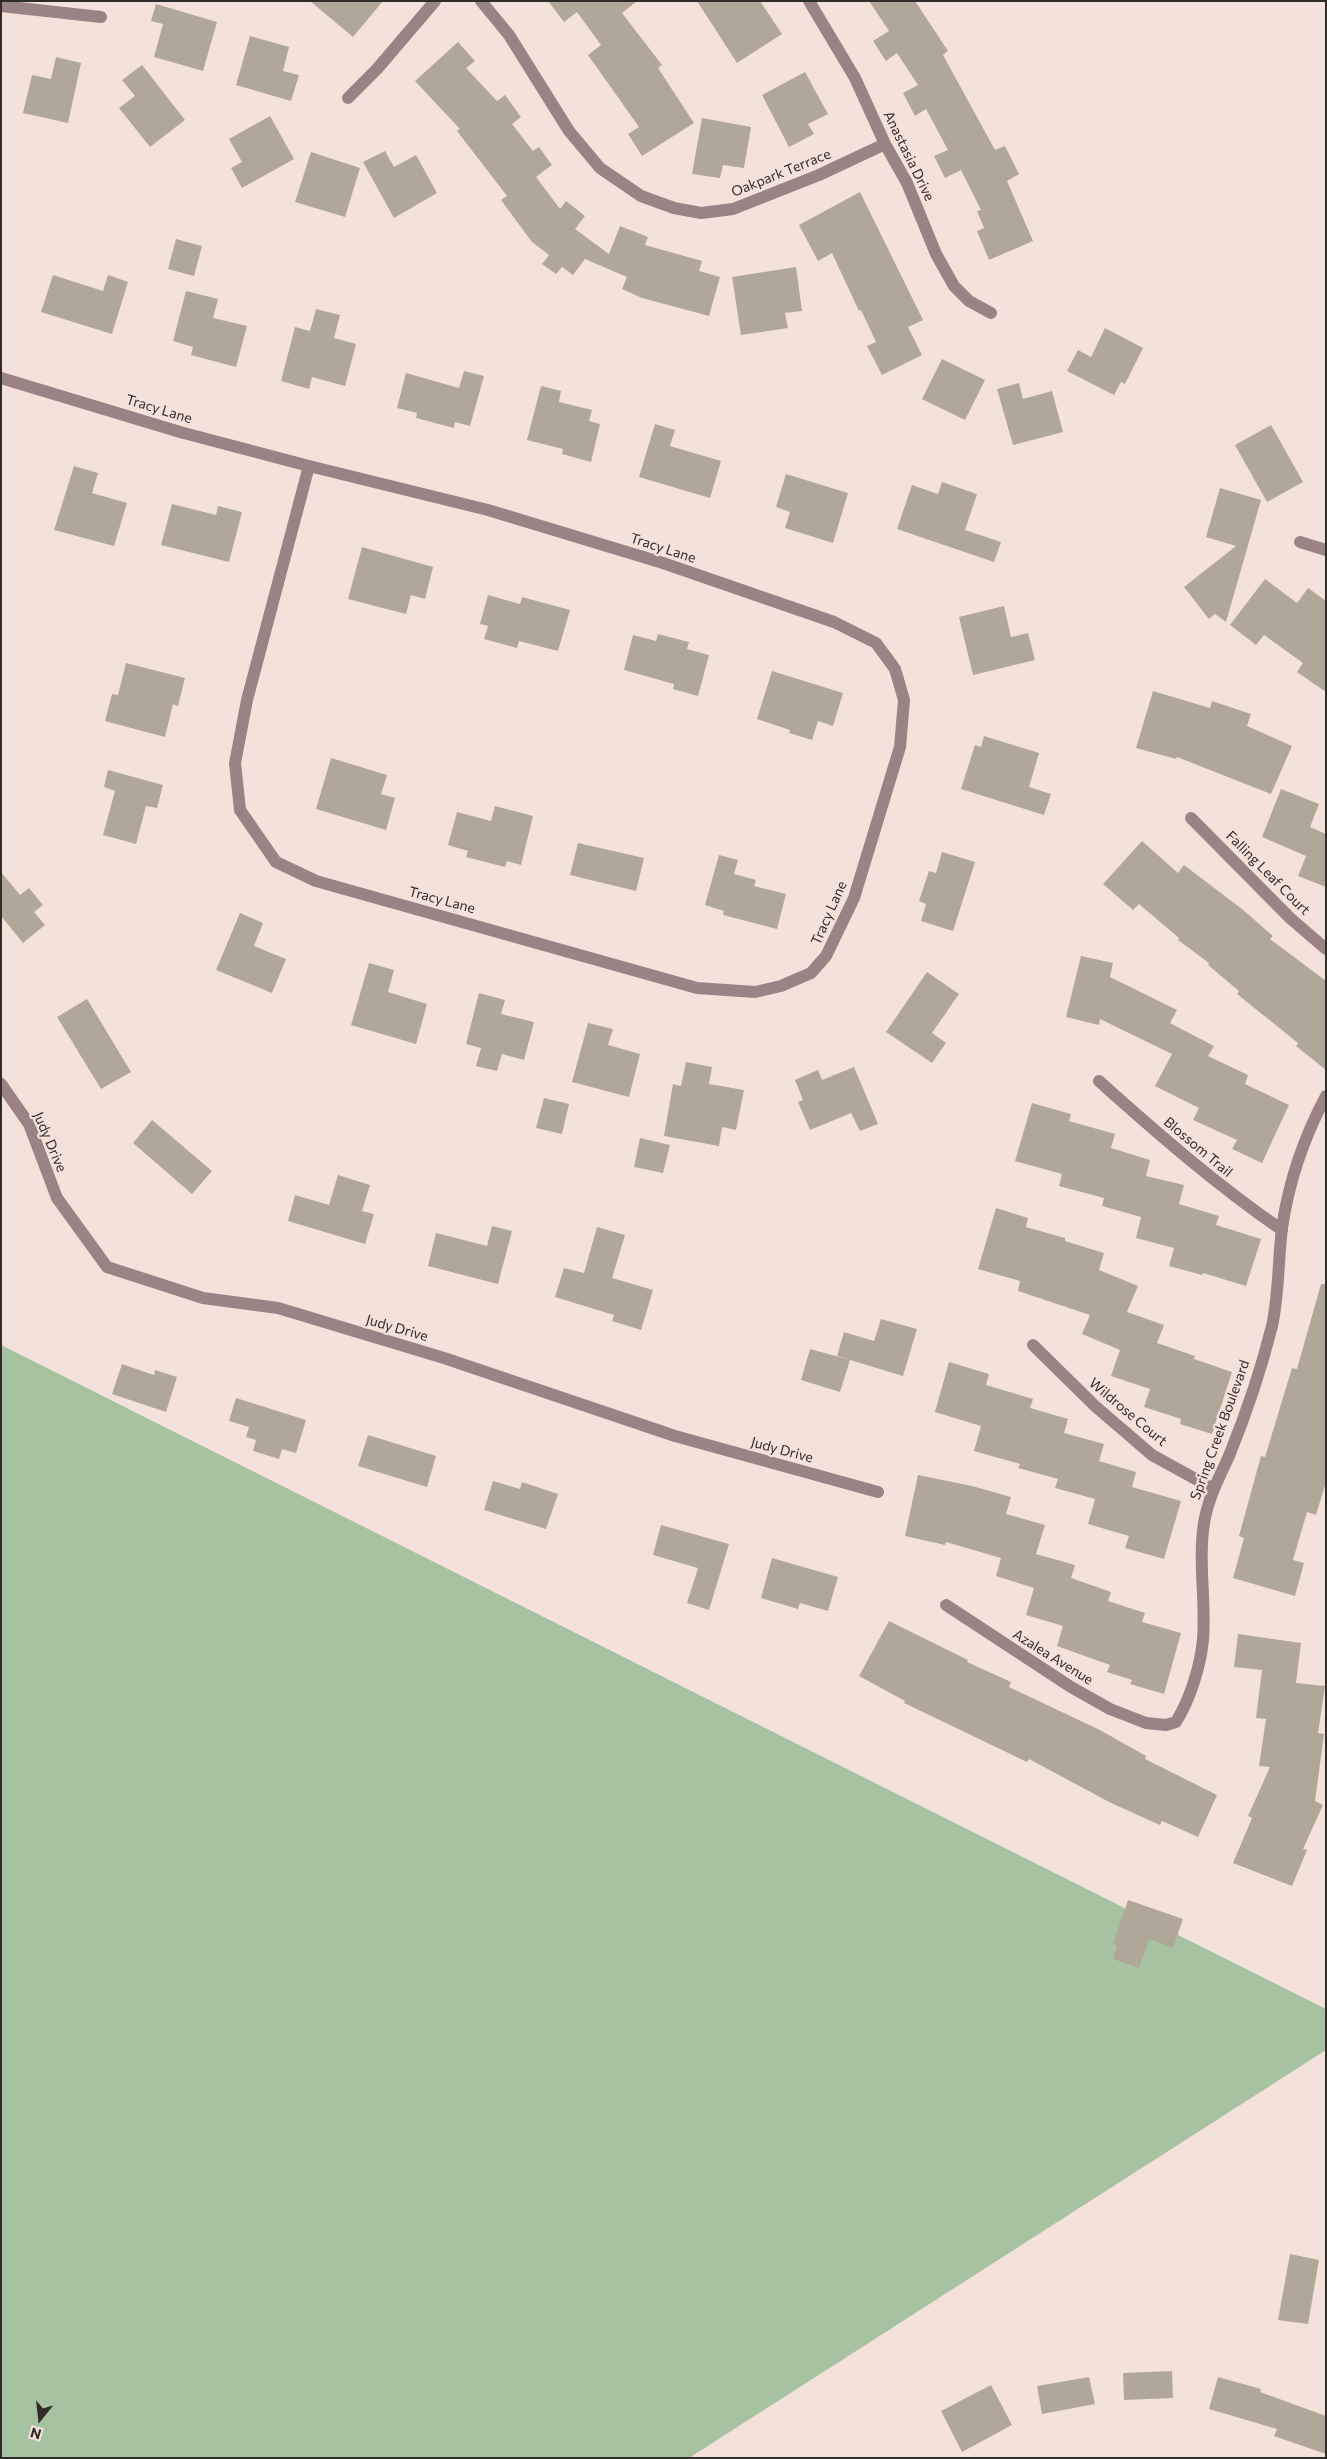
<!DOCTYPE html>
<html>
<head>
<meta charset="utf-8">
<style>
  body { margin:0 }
  #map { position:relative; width:1327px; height:2459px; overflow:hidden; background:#f4e2da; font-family:Commissioner,sans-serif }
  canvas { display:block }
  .frame { position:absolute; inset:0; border:2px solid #322c29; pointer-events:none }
  .north { position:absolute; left:15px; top:2394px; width:50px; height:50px; -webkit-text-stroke:4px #f4e2da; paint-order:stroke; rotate:196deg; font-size:14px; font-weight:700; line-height:20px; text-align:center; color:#322c29 }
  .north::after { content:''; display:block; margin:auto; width:18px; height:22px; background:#322c29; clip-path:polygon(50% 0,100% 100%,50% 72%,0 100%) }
</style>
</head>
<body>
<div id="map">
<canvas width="1327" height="2459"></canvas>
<div class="frame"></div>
<div class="north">N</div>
</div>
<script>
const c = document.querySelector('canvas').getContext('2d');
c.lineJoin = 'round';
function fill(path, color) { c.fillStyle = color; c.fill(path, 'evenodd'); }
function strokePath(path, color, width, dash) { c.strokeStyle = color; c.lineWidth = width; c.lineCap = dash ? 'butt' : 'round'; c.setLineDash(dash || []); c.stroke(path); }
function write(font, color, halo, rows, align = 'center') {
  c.font = font + ' Commissioner,sans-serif'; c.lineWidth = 4.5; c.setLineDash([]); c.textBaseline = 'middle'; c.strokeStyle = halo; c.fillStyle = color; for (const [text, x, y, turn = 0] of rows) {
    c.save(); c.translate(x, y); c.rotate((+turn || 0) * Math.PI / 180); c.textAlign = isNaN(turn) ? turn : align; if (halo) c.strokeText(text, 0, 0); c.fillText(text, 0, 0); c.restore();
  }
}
const green = new Path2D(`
  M1,1345l1325,664v41l-637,408h-688z`);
const building = new Path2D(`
  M310,1h73l-30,36z
  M548,1h89l-15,12 40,52 -4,3 36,55 -52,33 -14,-22 11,-7 -51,-72 13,-10 -24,-33 -13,10z
  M697,1h63l22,33 -45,29z
  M869,1h46l33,50 -5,4 52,95 10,-4 14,28 -12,7 26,60 -44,19 -12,-29 7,-3 -7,-17 4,-1 -20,-40 -16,8 -11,-22 14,-6 -22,-41 -11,7 -12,-23 15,-8 -21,-32 -11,8 -13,-20 16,-10z
  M156,4l61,18 -14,49 -49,-14 9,-33 -12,-3z
  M250,36l39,11 -6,24 16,4 -8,26 -55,-16z
  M458,42l17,19 -9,7 31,33 8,-6 16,22 -9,7 21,27 6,-4 13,18 -16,12 24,32 6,-8 19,15 -10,13 34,25 11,-28 28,11 -3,8 57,16 -3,10 21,6 -11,39 -67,-18 -20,-9 5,-12 -42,-18 -12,16 -11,-8 -6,7 -14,-10 7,-9 -17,-13 -31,-42 6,-4 -50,-65 3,-2 -45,-48z
  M56,57l25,6 -13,60 -45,-10 9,-38 19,4z
  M142,65l43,55 -35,27 -31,-39 16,-12 -13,-16z
  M805,72l23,42 -20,10 6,10 -25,13 -27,-52z
  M270,116l24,43 -52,29 -11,-20 11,-6 -13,-23z
  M702,118l49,9 -7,41 -21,-3 -3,13 -28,-4z
  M385,151l9,16 22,-12 21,38 -43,25 -31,-56z
  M311,152l49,16 -15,49 -50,-15z
  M860,192l63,128 -15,7 14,28 -40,20 -15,-29 9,-4 -15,-32 -2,1 -27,-58 -14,8 -19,-36z
  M176,239l26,7 -8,30 -26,-7z
  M796,267l6,44 -17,2 3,15 -47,7 -9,-58z
  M53,275l50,16 5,-16 20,7 -16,52 -71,-22z
  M186,291l32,8 -5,19 34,8 -11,41 -45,-12 2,-8 -20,-6z
  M316,309l24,6 -6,23 22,6 -11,42 -33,-9 -3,12 -28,-8 14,-54 15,4z
  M1105,328l38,20 -18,36 -4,-2 -7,13 -47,-24 11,-21 13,7z
  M942,359l43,21 -20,40 -43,-21z
  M464,371l20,5 -14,50 -15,-4 -1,6 -38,-10 1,-5 -20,-5 9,-35 53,15z
  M1019,383l4,16 29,-8 11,41 -50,13 -16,-56z
  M541,386l20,5 -2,11 33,8 -3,11 11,3 -9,38 -29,-8 1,-5 -36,-9z
  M655,424l20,6 -5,16 51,15 -11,37 -71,-21z
  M1271,425l32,57 -36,20 -32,-57z
  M74,466l24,7 -6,20 35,10 -13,43 -60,-16z
  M786,474l62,19 -15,50 -48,-15 5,-16 -14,-5z
  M942,482l35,12 -12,36 36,12 -7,20 -97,-33 15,-44 26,9z
  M1220,488l41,12 -35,122 -11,-8 -6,5 -25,-32 52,-41 -30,-9z
  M172,504l44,11 2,-9 24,6 -13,50 -68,-17z
  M362,547l71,20 -8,32 -14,-4 -5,19 -58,-15z
  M1265,579l32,24 11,-15 18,13v91l-29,-20 6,-9 -39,-28 -8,10 -26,-20z
  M488,595l32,9 2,-7 48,13 -12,41 -39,-10 -2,7 -33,-9 4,-13 -8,-2z
  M1004,606l7,31 17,-4 7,27 -62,15 -14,-58z
  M658,634l31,8 -2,7 22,6 -11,41 -25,-7 1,-5 -50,-14 9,-35 23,6z
  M126,663l59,15 -7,28 -5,-2 -8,33 -60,-16 7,-27 6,1z
  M772,671l71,22 -10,33 -15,-5 -6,19 -23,-7 1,-3 -33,-11z
  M1153,691l57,17 2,-7 39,13 -4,12 45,20 -21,48 -94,-37 -1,2 -40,-11z
  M984,736l55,17 -10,34 22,7 -7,21 -83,-26 14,-44 6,2z
  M331,758l56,17 -6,19 14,4 -9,32 -70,-21z
  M108,770l55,15 -6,23 -11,-2 -10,38 -33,-9 12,-44 -11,-4z
  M1281,789l38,15 -9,23 16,7v53l-28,-11 8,-20 -44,-19z
  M495,806l38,10 -12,49 -14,-4 -2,6 -39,-10 2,-6 -20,-6 9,-33 34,9z
  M1142,841l36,32 6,-8 58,44 31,27 -3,3 56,42v89l-30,-24 2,-3 -61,-49 2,-3 -31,-26 1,-2 -31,-23 1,-2 -40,-34 -6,6 -30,-26z
  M578,843l66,15 -8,33 -66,-16z
  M942,852l33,10 -22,69 -32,-10 5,-17 -7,-3 10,-30 7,2z
  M719,855l19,5 -4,14 22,6 -2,6 32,8 -9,35 -54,-14 1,-4 -19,-6z
  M1,872l19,23 9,-7 14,17 -9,7 11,13 -22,18 -22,-27z
  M240,913l23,10 -9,23 32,13 -14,34 -56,-23z
  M1081,956l32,7 -3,14 67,33 -7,13 44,23 -6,10 40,19 -3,9 44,21 -27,58 -30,-14 5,-9 -44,-20 6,-12 -44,-22 17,-32 -72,-35 -1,6 -33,-8z
  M369,963l25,7 -6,22 39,12 -11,40 -65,-19z
  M927,972l32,22 -27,39 14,10 -14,20 -46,-31z
  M479,993l26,7 -4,14 33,8 -10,38 -22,-6 -5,17 -21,-5 5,-18 -15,-4z
  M87,999l44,73 -30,17 -44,-72z
  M588,1023l25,6 -5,16 32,9 -11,43 -57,-15z
  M686,1062l26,5 -3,17 35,6 -8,40 -14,-3 -3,19 -55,-10 9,-52 8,2z
  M854,1067l24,57 -18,7 -9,-18 -41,17 -12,-28 5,-2 -8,-20 23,-10 4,10z
  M544,1098l25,6 -7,30 -26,-6z
  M1032,1103l39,11 -2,7 46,13 -4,14 39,12 -4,16 38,9 -5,19 40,12 -3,9 45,14 -15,47 -43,-13 -1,2 -33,-9 5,-18 -38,-10 5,-21 -39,-11 2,-8 -45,-12 3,-12 -47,-13z
  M152,1120l60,51 -20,23 -59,-51z
  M640,1138l30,7 -7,28 -29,-6z
  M338,1175l32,10 -8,26 12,3 -9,30 -77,-23 7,-26 34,10z
  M996,1208l32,10 -2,9 39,11v3l39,12 -5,17 39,16 -11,26 37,13 -7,18 38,13 -1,3 38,13 -20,62 -32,-10 1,-5 -37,-12 6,-18 -39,-13 9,-26 -38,-16 8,-19 -72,-24 2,-10 -42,-12z
  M492,1226l20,5 -14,53 -70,-18 8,-33 51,13z
  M597,1227l28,8 -13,43 41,12 -12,40 -29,-9 2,-6 -59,-18 9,-29 20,5z
  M1321,1284h5v198l-10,33 -9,-3 -14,48 11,3 -9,33 -62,-18 11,-40 -5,-2 22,-80 4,1 27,-89 5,1z
  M881,1319l36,10 -14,47 -66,-20 7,-24 30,9z
  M810,1349l40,11 -10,32 -39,-12z
  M949,1362l40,12 -3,11 47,14 -3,9 38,11 -4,14 40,11 -5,17 37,11 -4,15 49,14 -17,58 -39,-11 4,-12 -41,-12 7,-25 -40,-11 3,-9 -40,-11 2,-4 -46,-13 7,-25 -46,-14z
  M122,1364l32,11 1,-5 22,7 -11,35 -54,-18z
  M236,1398l70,22 -10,33 -14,-4 -3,10 -26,-8 3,-11 -10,-3 3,-10 -20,-6z
  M368,1435l68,21 -9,31 -69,-21z
  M918,1475l54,11 39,11 -5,17 39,11 -9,29 39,11 -4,13 40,14 -3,9 37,12 -3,9 39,11 -17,61 -34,-10 2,-4 -25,-8 3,-7 -53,-19 6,-20 -37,-11 8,-27 -38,-12 5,-18 -55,-16 -1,3 -40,-9z
  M493,1481l27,8 2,-7 36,12 -12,35 -62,-19z
  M661,1525l68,19 -20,66 -22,-7 11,-35 -45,-13z
  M772,1558l66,19 -10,34 -28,-8 -2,6 -37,-11z
  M889,1621l79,39 -1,2 44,20 -2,5 91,43 46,26 -1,3 72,36 -19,42 -36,-16 -2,4 -49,-22 -82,-44 -2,3 -123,-59 1,-2 -46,-25z
  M1238,1634l63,9 -5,40 29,3 -7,47 6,1 -9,67 8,4 -20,44 4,1 -15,36 -59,-23 19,-45 -4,-2 22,-49 -11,-1 7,-47 -10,-1 6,-48 -28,-3z
  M1128,1900l55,19 -10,29 -24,-9 -10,29 -26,-9 4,-13 -4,-2z
  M1290,2254l29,6 -11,64 -30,-4z
  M1172,2371l1,27 -49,2 -1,-27z
  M1089,2377l6,27 -53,10 -5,-28z
  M1218,2377l43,12 -1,3 66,24v38l-52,-18 3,-7 -68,-20z
  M991,2385l21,40 -50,27 -21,-41z`);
const minor = new Path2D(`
  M481,1l28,34 60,96 31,37 41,28 33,12 27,5 32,-4 86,-34 66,-31
  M809,1l46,77 30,66 22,39 29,71 18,32 15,15 22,12
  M1,6l100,11
  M348,98l29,-29 58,-68
  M1,378l179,54 129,34
  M309,466l179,44 175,53 171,59 42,21 19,26 9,31 -4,47 -46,151 -28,58 -15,17 -30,13 -26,6 -58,-4 -381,-107 -40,-19 -36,-52 -5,-47 12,-63z
  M1300,542l26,8
  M1191,818l99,100 36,31
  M1099,1081c59,53 118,104 183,149
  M1,1084l28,40 28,74 50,69 96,31 75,10 166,50 231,78 203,56
  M1033,1345l62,61 57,49 60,33
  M946,1605l125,82 39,22 36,14 20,2 10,-3c14,-23 24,-54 27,-82 3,-39 -5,-78 1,-117 4,-25 15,-45 25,-67 17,-42 32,-86 43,-130 7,-32 6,-65 10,-98 7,-48 21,-89 44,-132`);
const streetNames = [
  ["Anastasia Drive",909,156,64],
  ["Oakpark Terrace",781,173,-22],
  ["Tracy Lane",159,409,17],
  ["Tracy Lane",663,548,18],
  ["Falling Leaf Court",1268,873,45],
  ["Tracy Lane",442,900,15],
  ["Tracy Lane",829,913,-66],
  ["Judy Drive",50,1142,67],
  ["Blossom Trail",1198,1147,40],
  ["Judy Drive",397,1328,16],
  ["Wildrose Court",1128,1412,40],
  ["Spring Creek Boulevard",1220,1430,-70],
  ["Judy Drive",782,1450,15],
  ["Azalea Avenue",1053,1657,32]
];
fill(green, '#a6c2a1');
fill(building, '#b1a799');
strokePath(minor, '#9a8385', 12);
write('14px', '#322c29', '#f4e2da', streetNames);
</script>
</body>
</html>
